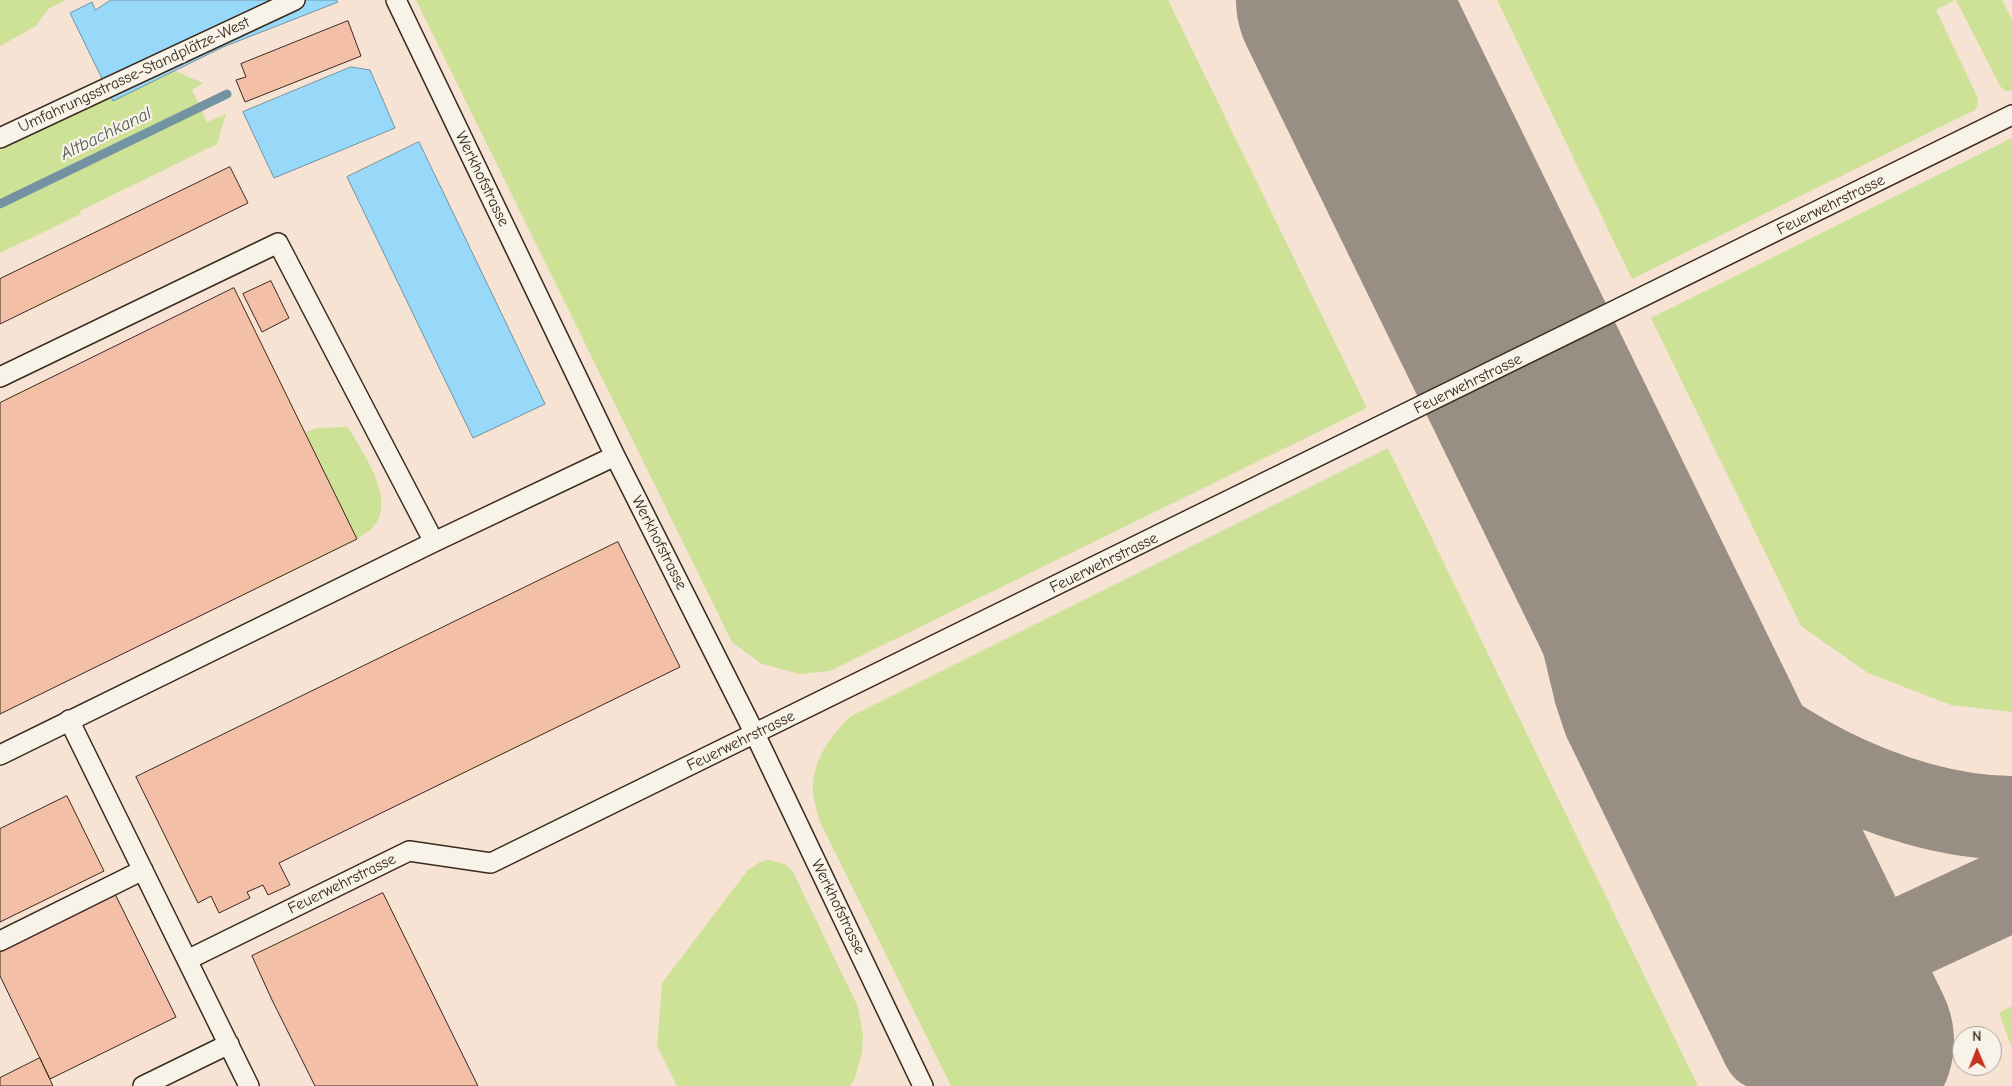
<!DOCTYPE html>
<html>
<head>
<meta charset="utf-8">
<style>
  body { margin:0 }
  #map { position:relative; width:2012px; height:1086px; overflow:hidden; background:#f7f3e8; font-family:"Comic Neue",sans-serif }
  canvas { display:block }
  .north { position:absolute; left:1952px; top:1026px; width:50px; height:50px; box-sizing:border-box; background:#f7f3e8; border:1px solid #aca397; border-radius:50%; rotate:359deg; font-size:14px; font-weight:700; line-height:20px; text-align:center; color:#3b2a1e }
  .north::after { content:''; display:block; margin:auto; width:18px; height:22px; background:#c8321e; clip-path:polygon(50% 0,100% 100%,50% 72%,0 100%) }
</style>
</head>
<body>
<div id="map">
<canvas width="2012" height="1086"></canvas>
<div class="north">N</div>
</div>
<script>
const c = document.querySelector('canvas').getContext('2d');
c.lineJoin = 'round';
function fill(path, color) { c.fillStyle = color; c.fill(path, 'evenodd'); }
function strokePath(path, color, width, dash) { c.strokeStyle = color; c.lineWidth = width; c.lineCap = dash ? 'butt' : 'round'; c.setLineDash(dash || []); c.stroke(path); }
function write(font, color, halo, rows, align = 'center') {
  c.font = font + ' "Comic Neue",sans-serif'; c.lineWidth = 4.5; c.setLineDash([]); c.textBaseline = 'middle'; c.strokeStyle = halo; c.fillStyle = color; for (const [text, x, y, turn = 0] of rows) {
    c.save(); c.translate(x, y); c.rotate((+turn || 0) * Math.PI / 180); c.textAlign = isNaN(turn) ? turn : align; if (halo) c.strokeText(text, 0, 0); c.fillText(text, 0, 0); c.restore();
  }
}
const built = new Path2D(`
  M0,0h2012v1086h-2012zM1962,1036h30v30h-30z`);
const green = new Path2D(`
  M0,0h66l-18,9 -12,17 -36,20z
  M416,0h752l199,408 -537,263 -30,3 -38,-10 -30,-22z
  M1497,0h458l-19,10 41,86 1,7 -3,7 -343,169z
  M1956,0h46l10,20v71h-7l-5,-5z
  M175,71l28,12 -11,7 15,32 19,-8 -9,30 -137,67 1,3 -81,39v-103l109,-55 3,5z
  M2012,138v574l-61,-7 -83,-32 -67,-47 -150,-308z
  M348,427c14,25 50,73 25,100 -4,5 -11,8 -16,12l-52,-106 11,-5z
  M1388,448l310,638h-747l-132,-266c-2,-9 -5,-19 -6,-27 -2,-31 17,-57 38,-77z
  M769,860l15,4 8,6 66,137 5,29 -1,16 -7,26 -5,8h-173l-20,-40 5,-63 86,-113 12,-8z
  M2012,1006v42l-13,-35z`);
const water = new Path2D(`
  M111,0h225l2,2 -115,45 -110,54 -43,-88 22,-11 3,8z
  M351,67l19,3 25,58 -121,50 -31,-66z
  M419,142l126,262 -72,34 -126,-261z`);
const stream = new Path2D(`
  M0,204l227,-110`);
const taxiway = new Path2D(`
  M1501,329l11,24 12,41 72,299 9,27 159,328
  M1596,519c24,44 45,92 77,130 76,92 219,168 339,169
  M1818,979l194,-90`);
const runway = new Path2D(`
  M1341,0l508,1041`);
const building = new Path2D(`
  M348,21l13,35 -116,46 -9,-22 10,-3 -5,-13z
  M230,167l18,36 -248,121v-45z
  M271,281l18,37 -27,14 -19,-38z
  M234,288l123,251 -357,175v-311z
  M618,542l62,125 -401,196 11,22 -22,10 -5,-10 -16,7 3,6 -31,15 -8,-17 -13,7 -62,-126z
  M67,796l37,75 -104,51v-93z
  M114,892l62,125 -126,62 -50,-103v-28z
  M383,893l95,193h-163l-43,-86 -20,-44z
  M40,1058l13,28h-53v-8z`);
const lane = new Path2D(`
  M396,0l219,456 140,278 168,352
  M0,138l295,-138
  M0,377l278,-134 156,299
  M69,720l180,366
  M0,755l434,-213 181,-86
  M0,941l143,-71
  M187,960l222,-109 82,12 1521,-748
  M143,1086l86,-42`);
const streetNames = [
  ["Umfahrungsstrasse-Standplätze-West",134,75,-25],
  ["Werkhofstrasse",482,179,64],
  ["Feuerwehrstrasse",1831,205,-26],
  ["Feuerwehrstrasse",1468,384,-26],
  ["Werkhofstrasse",659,543,63],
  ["Feuerwehrstrasse",1104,563,-26],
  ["Feuerwehrstrasse",741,741,-26],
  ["Feuerwehrstrasse",342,884,-26],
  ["Werkhofstrasse",838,907,64]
];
const waterNames = [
  ["Altbachkanal",106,134,-26]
];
fill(built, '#f6e3d4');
fill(green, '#cee297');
fill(water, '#98d9fa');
strokePath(water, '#7393a2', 1);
strokePath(stream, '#7393a2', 9);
strokePath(taxiway, '#998e83', 84);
strokePath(runway, '#998e83', 210);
fill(building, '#f4bfa7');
strokePath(building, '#3b2a1e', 1);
strokePath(lane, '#3b2a1e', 22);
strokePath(lane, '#f7f3e8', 19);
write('16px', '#3b2a1e', '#f7f3e8', streetNames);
write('italic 18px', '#525655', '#f7f3e8', waterNames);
</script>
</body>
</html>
